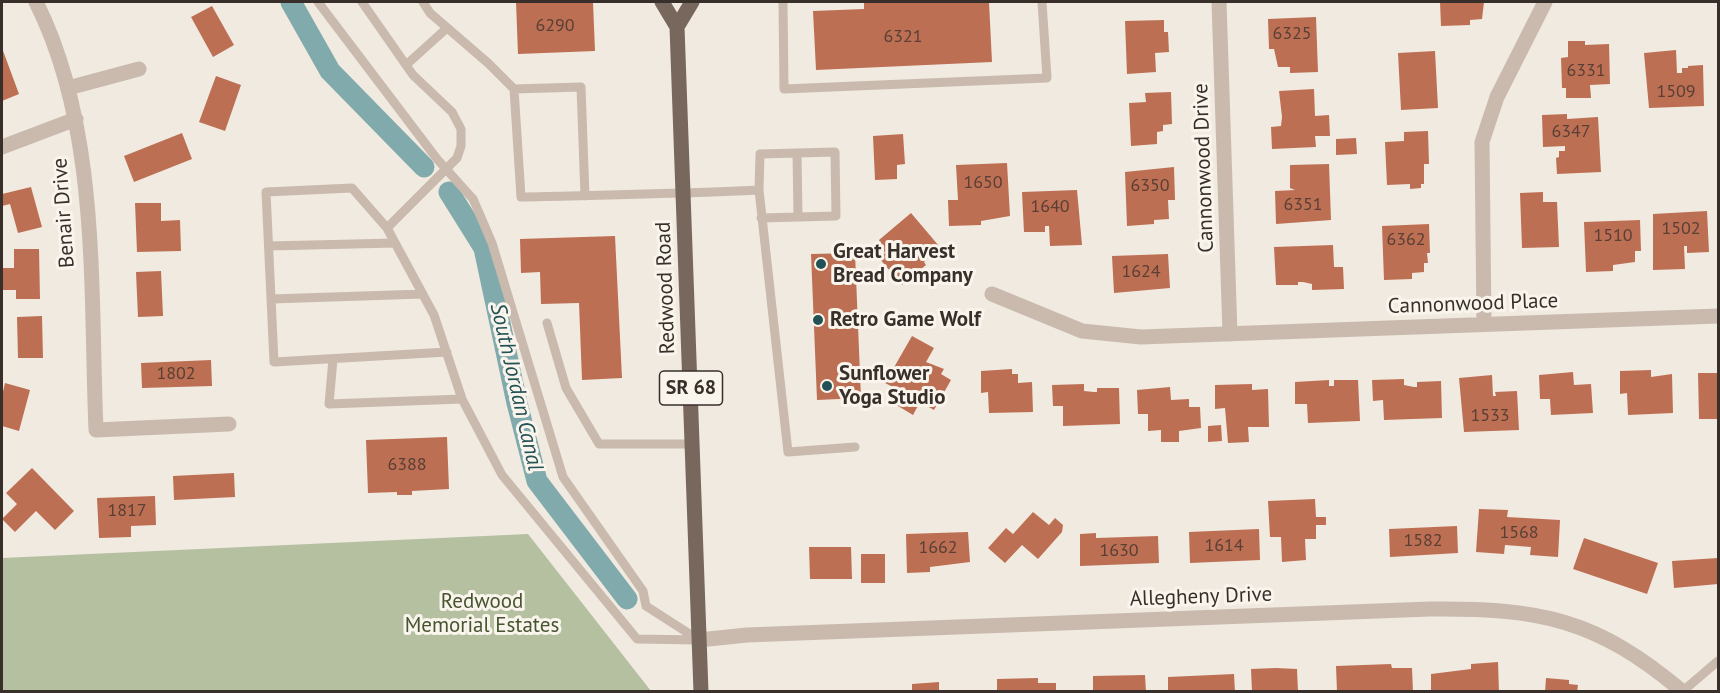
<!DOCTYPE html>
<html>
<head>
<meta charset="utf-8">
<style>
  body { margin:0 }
  #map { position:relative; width:1720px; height:693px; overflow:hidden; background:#f1eae0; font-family:"PT Sans",sans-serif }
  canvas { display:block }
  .frame { position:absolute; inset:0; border:3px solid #382f2b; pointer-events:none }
</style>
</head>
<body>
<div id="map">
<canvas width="1720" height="693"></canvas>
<div class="frame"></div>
</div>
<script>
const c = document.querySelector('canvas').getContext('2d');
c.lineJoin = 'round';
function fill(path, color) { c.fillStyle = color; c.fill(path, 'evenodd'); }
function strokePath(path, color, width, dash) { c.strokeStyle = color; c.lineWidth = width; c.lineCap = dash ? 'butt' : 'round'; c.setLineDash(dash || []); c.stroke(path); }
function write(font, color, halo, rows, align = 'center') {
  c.font = font + ' "PT Sans",sans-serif'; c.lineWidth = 6; c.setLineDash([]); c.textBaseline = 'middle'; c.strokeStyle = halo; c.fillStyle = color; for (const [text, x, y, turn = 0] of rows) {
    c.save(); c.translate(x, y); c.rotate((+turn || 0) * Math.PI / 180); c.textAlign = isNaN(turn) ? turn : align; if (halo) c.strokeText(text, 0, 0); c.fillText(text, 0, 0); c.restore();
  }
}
const green = new Path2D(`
  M528,534l123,157h-649v-133z`);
const canal = new Path2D(`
  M291,2l39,69 94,96
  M449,192l35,56 33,155 20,78 90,118`);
const building = new Path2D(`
  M516,2h77l2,49 -77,3z
  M864,2h125l3,60 -176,8 -3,-59 51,-2z
  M1440,2h44l-2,17 -12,1v5l-29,1z
  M212,6l22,39 -21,12 -22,-40z
  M1316,17l2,55 -28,1v-6h-12l-4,-18h-5l-1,-30z
  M1164,20v12h4l1,20 -14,1 1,19 -29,2 -2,-53z
  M1568,41h17v4l24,-1 1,40 -20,1 1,13h-25v-10h-4l-1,-30 7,-1z
  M2,48l17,46 -17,7z
  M1676,50l1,23h5v-5h6v-2l15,-1 1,41 -55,2 -5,-55z
  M1435,51l3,57 -37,2 -3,-57z
  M216,76l25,9 -16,46 -26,-9z
  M1314,89l1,27 14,-1 1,21h-15l1,11 -44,2 -1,-22 10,-1 1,-9 -3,-26z
  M1171,92l1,32 -9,1v6l-6,1v12l-26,2 -2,-43 17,-1 -1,-9z
  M1567,114v5l31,-2 3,55 -44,2 -1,-16 3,-1v-6h6v-5l-22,1 -1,-32z
  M1428,131l1,33h-5v20h-3v4l-11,1v-5l-23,1 -2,-43 19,-1v-9z
  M182,133l10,26 -58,23 -10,-26z
  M903,134l2,30 -8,1v14l-22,1 -2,-44z
  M1356,138l1,16 -21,1v-16z
  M1007,163l3,53 -29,5v4l-32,1 -1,-26h10l-2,-35z
  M1329,164l2,56 -55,4 -1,-33 20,-1 -5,-2v-23z
  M1174,167l1,33h-7l1,19 -15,1v4l-27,2 -2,-54z
  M31,187l11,40 -24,6 -8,-29 -8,2v-12z
  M1077,190l5,55 -32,1 -1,-20h-4v6h-21l-2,-40z
  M1543,192v10h14l2,45 -37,1 -2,-55z
  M135,203h26v18l19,-1 1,31 -44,1z
  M1707,211l2,41 -22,1v-7h-3l1,23 -32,1v-56z
  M911,213l28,33 -15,16 2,3 -24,20 -23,-27 6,-5 -6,-13z
  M1640,220l1,31h-6v11l-22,3v6l-27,1 -2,-50z
  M1429,224l1,29h-3l1,10h-4v9l-12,1v6l-28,1 -2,-54z
  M615,236l7,142 -40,2 -3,-77 -38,1 -1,-32 -19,1 -1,-34z
  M1333,245l1,22h9l1,22 -32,1v-6l-9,-2h-5v3h-22l-2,-38z
  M14,249h25l1,50h-24v-9h-14v-22h12z
  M855,253l6,145 -44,2 -6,-146z
  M1168,254l2,34 -56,5 -2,-37z
  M161,271l2,45 -25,1 -2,-45z
  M42,316l1,42h-25l-1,-41z
  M912,336l22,12 -8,14 18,7 -3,5 10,6 -17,30 -14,-8 -7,13 -25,-15 7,-12 -10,-5z
  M211,360l1,26 -70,2 -1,-25z
  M1012,369v5h6v9l14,-1 1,30 -44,1 -1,-21 -7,1v-22z
  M1651,370v7l21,-3 1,39 -45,2 -1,-22 -7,1v-23z
  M1573,372l1,13 17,-1 2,29 -42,2 -1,-16h-10l-1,-24z
  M1698,373h20v46h-19z
  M1492,375l1,21h3l-1,-4 22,-1 2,39 -55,2 -5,-54z
  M1404,379v6l10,2h3v-5l24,-1 1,37 -58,2 -1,-20 -10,1 -1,-21z
  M1329,380v6h5v-6h24l2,41 -52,2 -1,-19h-12v-22z
  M5,383l25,7 -11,41 -17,-5v-30z
  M1084,384v7l10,1h3v-4h22l1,36 -57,2v-20h-10l-1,-21z
  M1252,384v6l16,-1 1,38h-21l1,15 -21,1 -3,-35 -10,1v-24z
  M1170,387l1,13 18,-1v8h11l1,21 -22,3v11h-18v-12l-13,1v-17h-10l-1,-24z
  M1221,425l1,16 -14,1v-16z
  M447,437l2,52 -37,2v4h-15v-3l-29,1 -2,-53z
  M32,468l42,43 -19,19 -19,-19 -21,21 -13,-13 15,-15 -11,-11z
  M234,473l1,24 -61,3 -1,-24z
  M155,496l1,29 -25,1v11l-32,1 -2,-40z
  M1315,499l1,18h10v8h-10v14h-11l1,21 -24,2 -1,-25h-11l-2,-36z
  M1479,509l29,1 -1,7 53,3 -2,37 -28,-2 1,-8 -26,-2 -1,9 -28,-2z
  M1033,512l16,13 6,-7 8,7 -1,7 -24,27 -16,-14 -17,18 -17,-15 18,-20 7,6z
  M1457,526l1,27 -68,4 -1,-28z
  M1259,529l1,31 -70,3 -1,-31z
  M968,532l2,30 -40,5v5l-23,1 -1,-39z
  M1096,533v5l62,-2 1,27 -79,3v-32z
  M1584,538l74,25 -11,31 -74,-25z
  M809,547h42l1,32h-42z
  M861,554h24v29h-24z
  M1718,558v26l-44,4 -2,-27z
  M1498,662l1,30h-68v-18l40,-5v-5z
  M1391,664l1,4h20l1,24h-76l-1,-26z
  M1276,668l21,1 1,23h-46l-1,-23z
  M1234,674l1,18h-67v-15z
  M1145,675l1,17h-53v-16z
  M1038,678v5h18v9h-59v-13z
  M1546,678l23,2v4l9,1 -1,7h-32z
  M939,682v10h-27v-8z`);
const service = new Path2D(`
  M318,2l119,157 36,40 19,44 71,234 80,114 3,15 53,34
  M362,2l51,73 39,37 9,17v17l-4,12 -70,70 47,87 28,84
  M423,2l7,11 58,50 26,26
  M783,2l1,87 263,-11 -5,-76
  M406,65l41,-37
  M797,153l1,64
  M759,190l1,-36 75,-2 1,64 -75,2
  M585,196l-4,-109 -67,2 7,108c80,-2 159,-3 238,-7l29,262 67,-5
  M387,228l-35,-40 -86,4 8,170 173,-10
  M269,246l126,-3
  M271,299l152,-5
  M547,323l19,65 33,56h94
  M333,359l-4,45 133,-5 40,76 135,164 62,1
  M1683,691l35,-30`);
const minor = new Path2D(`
  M36,2c64,127 54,288 60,428l133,-6
  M1219,2l11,332
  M68,88l71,-19
  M2,147l74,-28
  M992,294l90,37 59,6 577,-21
  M1484,324l-2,-182 15,-45 48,-95
  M699,640l48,-5 683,-26c110,-1 167,10 253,83`);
const primary = new Path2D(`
  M662,2l15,25 24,665
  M677,27l15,-25`);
const markers = [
  [821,264,6,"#235256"],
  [818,320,6,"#235256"],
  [827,386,6,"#235256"]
];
const numberNames = [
  ["6290",555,26],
  ["6325",1292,34],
  ["6321",903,37],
  ["6331",1586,71],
  ["1509",1676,92],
  ["6347",1571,132],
  ["1650",983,183],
  ["6350",1150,186],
  ["6351",1303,205],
  ["1640",1050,207],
  ["1502",1681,229],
  ["1510",1613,236],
  ["6362",1406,240],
  ["1624",1141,272],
  ["1802",176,374],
  ["1533",1490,416],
  ["6388",407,465],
  ["1817",127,511],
  ["1568",1519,533],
  ["1582",1423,541],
  ["1614",1224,546],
  ["1662",938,548],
  ["1630",1119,551]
];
const shields = [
  [691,388,63]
];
const shieldNames = [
  ["SR 68",691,388]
];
const streetNames = [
  ["Cannonwood Drive",1204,168,-92],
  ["Benair Drive",64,213,-94],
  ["Redwood Road",666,288,-92],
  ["Cannonwood Place",1473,304,-2],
  ["Allegheny Drive",1201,597,-2]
];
const poiNames = [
  ["Great Harvest",833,252],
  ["Bread Company",833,276],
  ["Retro Game Wolf",830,320],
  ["Sunflower",839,374],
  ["Yoga Studio",839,398]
];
const parkNames = [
  ["Redwood",482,602],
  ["Memorial Estates",482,626]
];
const waterNames = [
  ["South Jordan Canal",516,387,77]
];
fill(green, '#b5c0a1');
strokePath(canal, '#81aaac', 21);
fill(building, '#bd6f53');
strokePath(service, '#c9baad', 9);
strokePath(minor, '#c9baad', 15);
strokePath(primary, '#78675d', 15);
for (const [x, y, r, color] of markers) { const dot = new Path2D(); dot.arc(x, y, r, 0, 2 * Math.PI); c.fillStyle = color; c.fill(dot); strokePath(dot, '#f9f4ec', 2); }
write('18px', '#593f35', null, numberNames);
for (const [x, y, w] of shields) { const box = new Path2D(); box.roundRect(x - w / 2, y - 17, w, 34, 4.5); c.fillStyle = '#f9f4ec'; c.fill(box); strokePath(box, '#382f2b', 1.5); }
write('bold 20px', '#382f2b', null, shieldNames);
write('21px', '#382f2b', '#f9f4ec', streetNames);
write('bold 21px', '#382f2b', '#f9f4ec', poiNames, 'left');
write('21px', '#465430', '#f9f4ec', parkNames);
write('italic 22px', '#235256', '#f9f4ec', waterNames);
</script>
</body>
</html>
